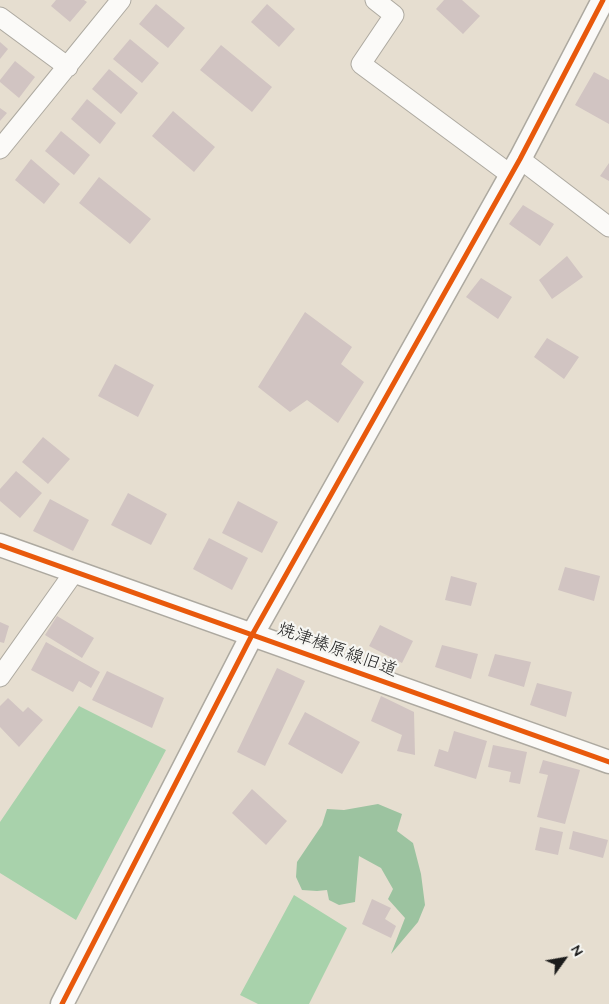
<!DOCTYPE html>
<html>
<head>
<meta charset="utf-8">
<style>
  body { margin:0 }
  #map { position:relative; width:609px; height:1004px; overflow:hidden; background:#e6ded0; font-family:"Architects Daughter",sans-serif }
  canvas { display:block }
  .north { position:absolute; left:539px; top:934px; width:50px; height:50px; -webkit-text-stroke:4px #f6f6f2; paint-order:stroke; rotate:58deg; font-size:14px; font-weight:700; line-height:20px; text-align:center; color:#1c1c1c }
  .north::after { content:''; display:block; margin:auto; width:18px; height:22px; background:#1c1c1c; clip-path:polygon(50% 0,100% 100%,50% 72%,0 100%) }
</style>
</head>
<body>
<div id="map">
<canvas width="609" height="1004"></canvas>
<div class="north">N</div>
</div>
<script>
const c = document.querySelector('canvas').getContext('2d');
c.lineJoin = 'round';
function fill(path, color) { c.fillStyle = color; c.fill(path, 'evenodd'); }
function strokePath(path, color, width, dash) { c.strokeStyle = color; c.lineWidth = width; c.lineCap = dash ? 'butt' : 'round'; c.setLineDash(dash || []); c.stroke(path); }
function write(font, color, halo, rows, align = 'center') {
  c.font = font + ' "Architects Daughter","Klee One",sans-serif'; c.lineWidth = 4.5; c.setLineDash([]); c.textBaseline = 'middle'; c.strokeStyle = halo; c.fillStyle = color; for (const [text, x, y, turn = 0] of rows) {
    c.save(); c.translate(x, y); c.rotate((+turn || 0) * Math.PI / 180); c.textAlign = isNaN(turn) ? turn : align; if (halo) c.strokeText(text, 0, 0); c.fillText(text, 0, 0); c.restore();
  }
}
const green = new Path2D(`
  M79,706l87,44 -90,170 -76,-47v-51z
  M294,895l53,33 -38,76h-51l-18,-9z`);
const forest = new Path2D(`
  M378,804l24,10 -5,17 16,12 8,31 4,31 -7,17 -27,32 14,-36 -17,-19 5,-10 -12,-21 -22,-12 -4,46 -16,3 -10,-5 -2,-10 -10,1 -15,-1 -6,-13 1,-15 25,-37 5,-16 17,1z`);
const building = new Path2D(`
  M56,0h28l3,2 -17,20 -19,-16z
  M444,0h18l18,16 -17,18 -27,-25z
  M156,4l29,24 -17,20 -29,-24z
  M267,4l28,25 -16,18 -28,-25z
  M130,39l29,24 -17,20 -29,-24z
  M0,42l8,7 -8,10z
  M221,45l51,42 -20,25 -52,-42z
  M15,61l20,16 -16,21 -19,-16v-2z
  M109,69l29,24 -17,21 -29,-25z
  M594,72l15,8v44l-34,-19z
  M87,99l29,24 -16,21 -29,-25z
  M0,108l7,5 -7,8z
  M173,111l42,36 -21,25 -42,-36z
  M61,131l29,24 -16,20 -29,-24z
  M31,159l29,25 -16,20 -29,-24z
  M609,163v18l-9,-5z
  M99,177l52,42 -21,25 -51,-41z
  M523,205l31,19 -14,22 -31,-22z
  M567,256l16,21 -31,22 -13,-19z
  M481,278l31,19 -14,22 -32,-22z
  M305,312l47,35 -11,17 23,18 -26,41 -31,-23 -17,12 -32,-25z
  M547,338l32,19 -15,22 -30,-22z
  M115,364l39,21 -16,32 -40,-21z
  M43,437l27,22 -22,25 -26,-22z
  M16,471l26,22 -22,25 -20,-17v-12z
  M128,493l39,21 -16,31 -40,-20z
  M50,499l39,21 -16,31 -40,-20z
  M238,501l40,21 -16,31 -40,-20z
  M209,538l39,20 -16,32 -39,-21z
  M565,567l35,9 -6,25 -36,-11z
  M451,576l26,7 -6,23 -26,-6z
  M57,616l37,22 -12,20 -37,-23z
  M0,622l9,4 -5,17 -4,-1z
  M380,625l33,16 -11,22 -33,-17z
  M46,642l54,30 -9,16 -12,-7 -6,11 -42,-22z
  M442,645l36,9 -7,25 -36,-12z
  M495,654l36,8 -7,25 -36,-11z
  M277,668l28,13 -40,85 -28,-14z
  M107,671l57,27 -12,30 -60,-28z
  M537,683l35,9 -6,25 -36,-12z
  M381,696l33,16 1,43 -18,-4 5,-16 -31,-14z
  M8,698l15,14 5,-5 15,13 -24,27 -19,-20v-21z
  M305,712l55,30 -18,32 -54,-30z
  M454,731l33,10 -11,38 -42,-13 5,-17 9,3z
  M493,745l34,7 -7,32 -11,-2 2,-10 -23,-5z
  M543,760l37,10 -15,54 -28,-7 11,-42 -9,-2z
  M252,789l35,32 -21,24 -34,-32z
  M540,827l23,5 -5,23 -23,-5z
  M573,831l35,9 -5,18 -34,-9z
  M372,899l19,9 -6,11 11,7 -5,12 -29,-14z`);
const minor = new Path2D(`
  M375,0l19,15 -33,49 150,111
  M0,17l68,50
  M0,149l121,-149
  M520,159l89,68
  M0,677l75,-106`);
const tertiary = new Path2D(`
  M0,545l609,217
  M62,1004l190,-369 268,-476 83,-159`);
const cycleway = new Path2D(`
  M0,545l609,217
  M62,1004l190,-369 268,-476 83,-159`);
const streetNames = [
  ["焼津榛原線旧道",337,651,20]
];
fill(green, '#a8d2ab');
fill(forest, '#9cc3a0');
fill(building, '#d1c4c2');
strokePath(minor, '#ada9a0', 21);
strokePath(tertiary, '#ada9a0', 25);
strokePath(minor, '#fbfaf8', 19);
strokePath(tertiary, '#fbfaf8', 22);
strokePath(cycleway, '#e8590c', 5);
write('18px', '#1c1c1c', '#f6f6f2', streetNames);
</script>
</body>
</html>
